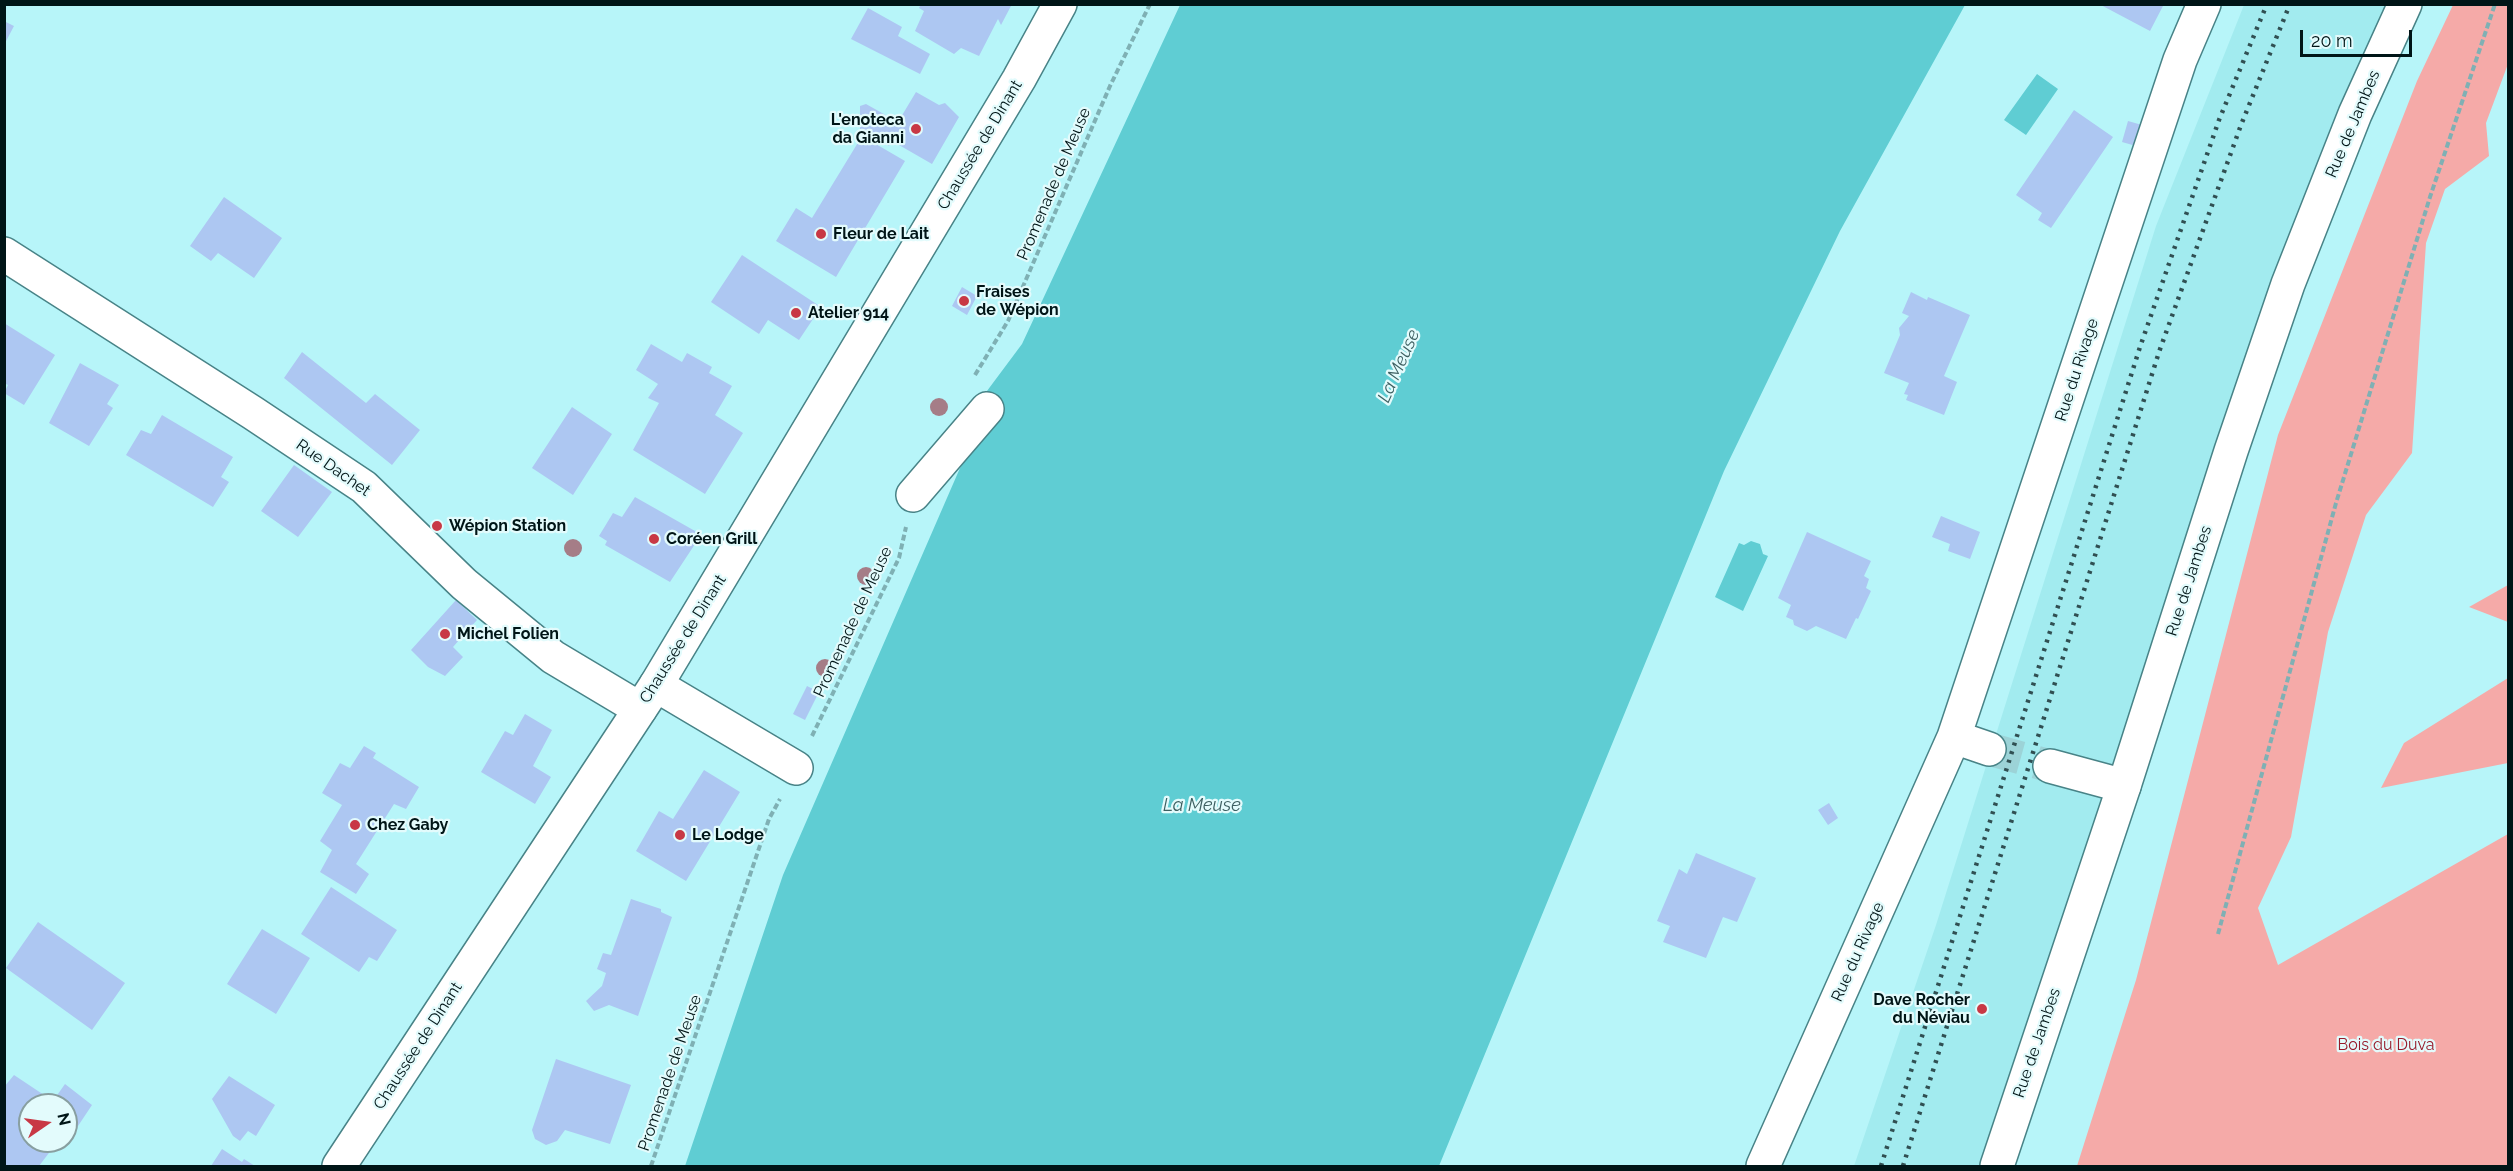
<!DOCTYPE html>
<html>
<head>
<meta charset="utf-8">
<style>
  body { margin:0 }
  #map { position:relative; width:2513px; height:1171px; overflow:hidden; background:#b7f5f9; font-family:Raleway,sans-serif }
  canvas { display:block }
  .frame { position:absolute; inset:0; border:6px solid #001517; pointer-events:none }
  .north { position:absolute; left:18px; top:1093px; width:60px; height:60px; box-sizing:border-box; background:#e3fbfc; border:2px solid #889fa0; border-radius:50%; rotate:77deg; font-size:16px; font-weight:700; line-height:24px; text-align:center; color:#001517 }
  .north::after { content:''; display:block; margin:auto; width:21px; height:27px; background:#c83845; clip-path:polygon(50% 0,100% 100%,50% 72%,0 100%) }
  .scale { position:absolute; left:2300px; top:30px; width:112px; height:27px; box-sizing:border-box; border:3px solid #001517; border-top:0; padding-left:8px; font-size:18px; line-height:21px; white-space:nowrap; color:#001517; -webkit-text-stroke:4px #e3fbfc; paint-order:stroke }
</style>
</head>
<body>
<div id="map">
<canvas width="2513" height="1171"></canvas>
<div class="frame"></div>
<div class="north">N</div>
<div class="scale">20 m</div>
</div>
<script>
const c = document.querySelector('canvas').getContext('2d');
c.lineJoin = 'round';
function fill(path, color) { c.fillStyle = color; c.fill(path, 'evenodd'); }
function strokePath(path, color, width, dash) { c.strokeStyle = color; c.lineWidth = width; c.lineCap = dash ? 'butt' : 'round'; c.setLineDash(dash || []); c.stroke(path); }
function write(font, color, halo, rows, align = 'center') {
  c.font = font + ' Raleway,sans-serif'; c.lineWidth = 4.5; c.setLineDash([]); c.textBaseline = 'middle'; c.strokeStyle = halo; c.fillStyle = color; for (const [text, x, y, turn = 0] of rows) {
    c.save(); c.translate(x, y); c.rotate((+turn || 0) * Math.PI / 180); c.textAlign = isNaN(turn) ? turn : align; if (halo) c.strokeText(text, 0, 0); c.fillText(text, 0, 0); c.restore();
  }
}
const built = new Path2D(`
  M2244,5h161l-50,109 -358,1052h-143l82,-241 220,-699z`);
const green = new Path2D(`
  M2453,5h55v59l-22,59 3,33 -44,33 -19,54 -14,210 -46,62 -38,117 -37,205 -33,71 20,57 230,-131v332h-431l59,-186 142,-545 139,-354z
  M2508,585v37l-39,-15z
  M2508,678v85l-127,25 23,-45z`);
const water = new Path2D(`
  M1180,5h785l-125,226 -116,240 -285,695h-754l98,-291 177,-407 36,-52 -12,-21 38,-51z
  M2037,74l21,15 -32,46 -22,-15z
  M1751,541l9,3 3,10 5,2 -25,55 -28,-14 24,-54 5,2z`);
const building = new Path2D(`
  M921,4h91l-11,21 -3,-6 -19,37 -18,-8 -7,6 -39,-23 9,-20 -5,-3z
  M2099,4h65l-14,27z
  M868,8l34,19 -4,9 32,18 -10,20 -69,-35z
  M4,21l10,5 -10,19z
  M916,92l23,13 6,-2 14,14 -27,47 -40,-23 -3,5 -29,-15v-25l6,-2 32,18z
  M2074,110l39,27 -62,91 -13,-8 4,-7 -26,-18z
  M2128,121l14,4 -6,21 -14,-4z
  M862,136l43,25 -69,116 -60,-36 20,-33 16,10z
  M224,197l58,41 -28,40 -36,-25 -7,8 -21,-15z
  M742,255l79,52 -22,33 -31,-20 -9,14 -48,-32z
  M962,287l15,9 -10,19 -15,-9z
  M1911,292l16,8 1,-3 42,18 -26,61 13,6 -13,33 -38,-15 2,-5 -4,-1 5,-11 -25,-10 16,-38 -1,-7 10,-12 -7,-3z
  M4,323l51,32 -31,50 -20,-12 4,-8 -4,-2z
  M651,344l31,18 5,-9 25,14 -3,6 23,13 -17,29 28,18 -38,61 -72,-44 26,-47 -11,-5 10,-14 -22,-14z
  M302,352l64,51 9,-9 45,36 -28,35 -108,-87z
  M80,363l39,22 -12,19 6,4 -24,38 -40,-23z
  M572,407l40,27 -39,61 -41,-27z
  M162,415l71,42 -12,20 8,5 -16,25 -87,-52 15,-25 10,4z
  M294,465l38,27 -34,45 -37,-26z
  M635,497l60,34 2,10 -27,41 -65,-37 2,-4 -8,-5 14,-23 9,4z
  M1941,516l39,16 -10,27 -22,-8 2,-7 -18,-7z
  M1807,532l64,29 -7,15 5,3 -3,9 5,3 -13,28 -2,-1 -10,21 -30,-13 -9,5 -13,-6 -1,-5 -7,-3 5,-12 -13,-7z
  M456,600l21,20 -24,27 10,10 -18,19 -17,-9 -17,-17z
  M807,686l12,6 -14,28 -12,-6z
  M525,714l27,16 -19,36 18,11 -16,27 -54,-32 24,-41 8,4z
  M364,746l12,7 -3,5 46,29 -13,22 -12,-5 -38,60 13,10 -13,20 -36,-22 12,-22 -12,-9 22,-36 -20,-12 18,-30 10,5z
  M704,770l36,22 -54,89 -50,-30 23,-40 14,8z
  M1829,803l9,15 -10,7 -10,-15z
  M1696,853l60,25 -19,44 -14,-5 -17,41 -43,-16 7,-16 -13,-5 22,-52 8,5z
  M331,887l66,43 -20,31 -8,-4 -10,15 -58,-38z
  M631,899l30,10v3l11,5 -34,99 -29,-11 -15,6 -8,-10 16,-15 4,-13 -9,-4 6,-16 8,2z
  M38,922l87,61 -33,47 -86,-62z
  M262,929l48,29 -34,56 -49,-30z
  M556,1059l75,26 -21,59 -45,-14 -8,11 -11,4 -11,-6 -3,-9z
  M14,1075l39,26 12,-17 27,21 -16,24 -6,-4 -4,5v-25h-36v36h28l-19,25 -35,-1v-78z
  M229,1076l46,29 -19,31 -8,-5 -8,10 -7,-5 -21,-37z
  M222,1149l20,13 2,-3 11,7h-44z`);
const minorTunnel = new Path2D(`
  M1989,749l61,17`);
const path = new Path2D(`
  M975,375l33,-54 102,-235 40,-82
  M812,736l87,-178 7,-31
  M2218,934l118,-431 94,-306 65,-193
  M651,1166l118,-347 11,-20`);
const minor = new Path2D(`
  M4,254l249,159 111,74 100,97 89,73 87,52
  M913,495l74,-86
  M656,685l140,83
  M1954,737l35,12
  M2050,766l74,20
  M1763,1166l191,-429 226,-677 24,-56`);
const major = new Path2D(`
  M339,1166l317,-481 363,-606 41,-75
  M1997,1166l127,-380 107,-335 57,-167 67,-170 50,-110`);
const rail = new Path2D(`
  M1881,1166l259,-819 79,-227 48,-116
  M1903,1166l256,-814 82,-227 49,-121`);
const trees = [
  [939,407],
  [573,548],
  [866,576],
  [825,668]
];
const markers = [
  [916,129,6,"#c83845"],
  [821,234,6,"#c83845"],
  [964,301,6,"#c83845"],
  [796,313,6,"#c83845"],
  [437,526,6,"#c83845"],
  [654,539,6,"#c83845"],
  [445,634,6,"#c83845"],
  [355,825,6,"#c83845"],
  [680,835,6,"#c83845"],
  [1982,1009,6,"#c83845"]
];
const poiNames = [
  ["L'enoteca",904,120,"right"],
  ["da Gianni",904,138,"right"],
  ["Fleur de Lait",833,234],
  ["Fraises",976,292],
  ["de Wépion",976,310],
  ["Atelier 914",808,313],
  ["Wépion Station",449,526],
  ["Coréen Grill",666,539],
  ["Michel Folien",457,634],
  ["Chez Gaby",367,825],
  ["Le Lodge",692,835],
  ["Dave Rocher",1970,1000,"right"],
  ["du Néviau",1970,1018,"right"]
];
const streetNames = [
  ["Rue de Jambes",2353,124,-67],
  ["Chaussée de Dinant",980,145,-59],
  ["Promenade de Meuse",1054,184,-67],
  ["Rue du Rivage",2077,370,-72],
  ["Rue Dachet",333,468,35],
  ["Rue de Jambes",2189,581,-72],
  ["Promenade de Meuse",853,622,-65],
  ["Chaussée de Dinant",683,639,-58],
  ["Rue du Rivage",1858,952,-66],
  ["Rue de Jambes",2037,1043,-71],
  ["Chaussée de Dinant",418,1046,-57],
  ["Promenade de Meuse",670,1073,-71]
];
const parkNames = [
  ["Bois du Duva",2386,1045]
];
const waterNames = [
  ["La Meuse",1399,366,-66],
  ["La Meuse",1202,806]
];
fill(built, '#a2ebef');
fill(green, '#f5aaa8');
fill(water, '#5fcdd3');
fill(building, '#adc7f2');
strokePath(minorTunnel, '#9cd3d7', 33, [33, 16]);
strokePath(minor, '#488387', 36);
strokePath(major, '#488387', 36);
strokePath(path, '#7fb0b4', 4, [6, 3]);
strokePath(minor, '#fff', 33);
strokePath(major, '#fff', 33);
strokePath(rail, '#304f52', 4.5, [3, 6]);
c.fillStyle = '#a57d87';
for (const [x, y] of trees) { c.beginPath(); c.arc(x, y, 9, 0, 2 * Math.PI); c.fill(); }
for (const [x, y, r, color] of markers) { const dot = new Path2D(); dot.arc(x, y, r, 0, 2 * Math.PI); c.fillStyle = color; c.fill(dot); strokePath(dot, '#e3fbfc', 2); }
write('bold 16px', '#001517', '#e3fbfc', poiNames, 'left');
write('16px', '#001517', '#e3fbfc', streetNames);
write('16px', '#971a2a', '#e3fbfc', parkNames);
write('italic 18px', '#3d5f61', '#e3fbfc', waterNames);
</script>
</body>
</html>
